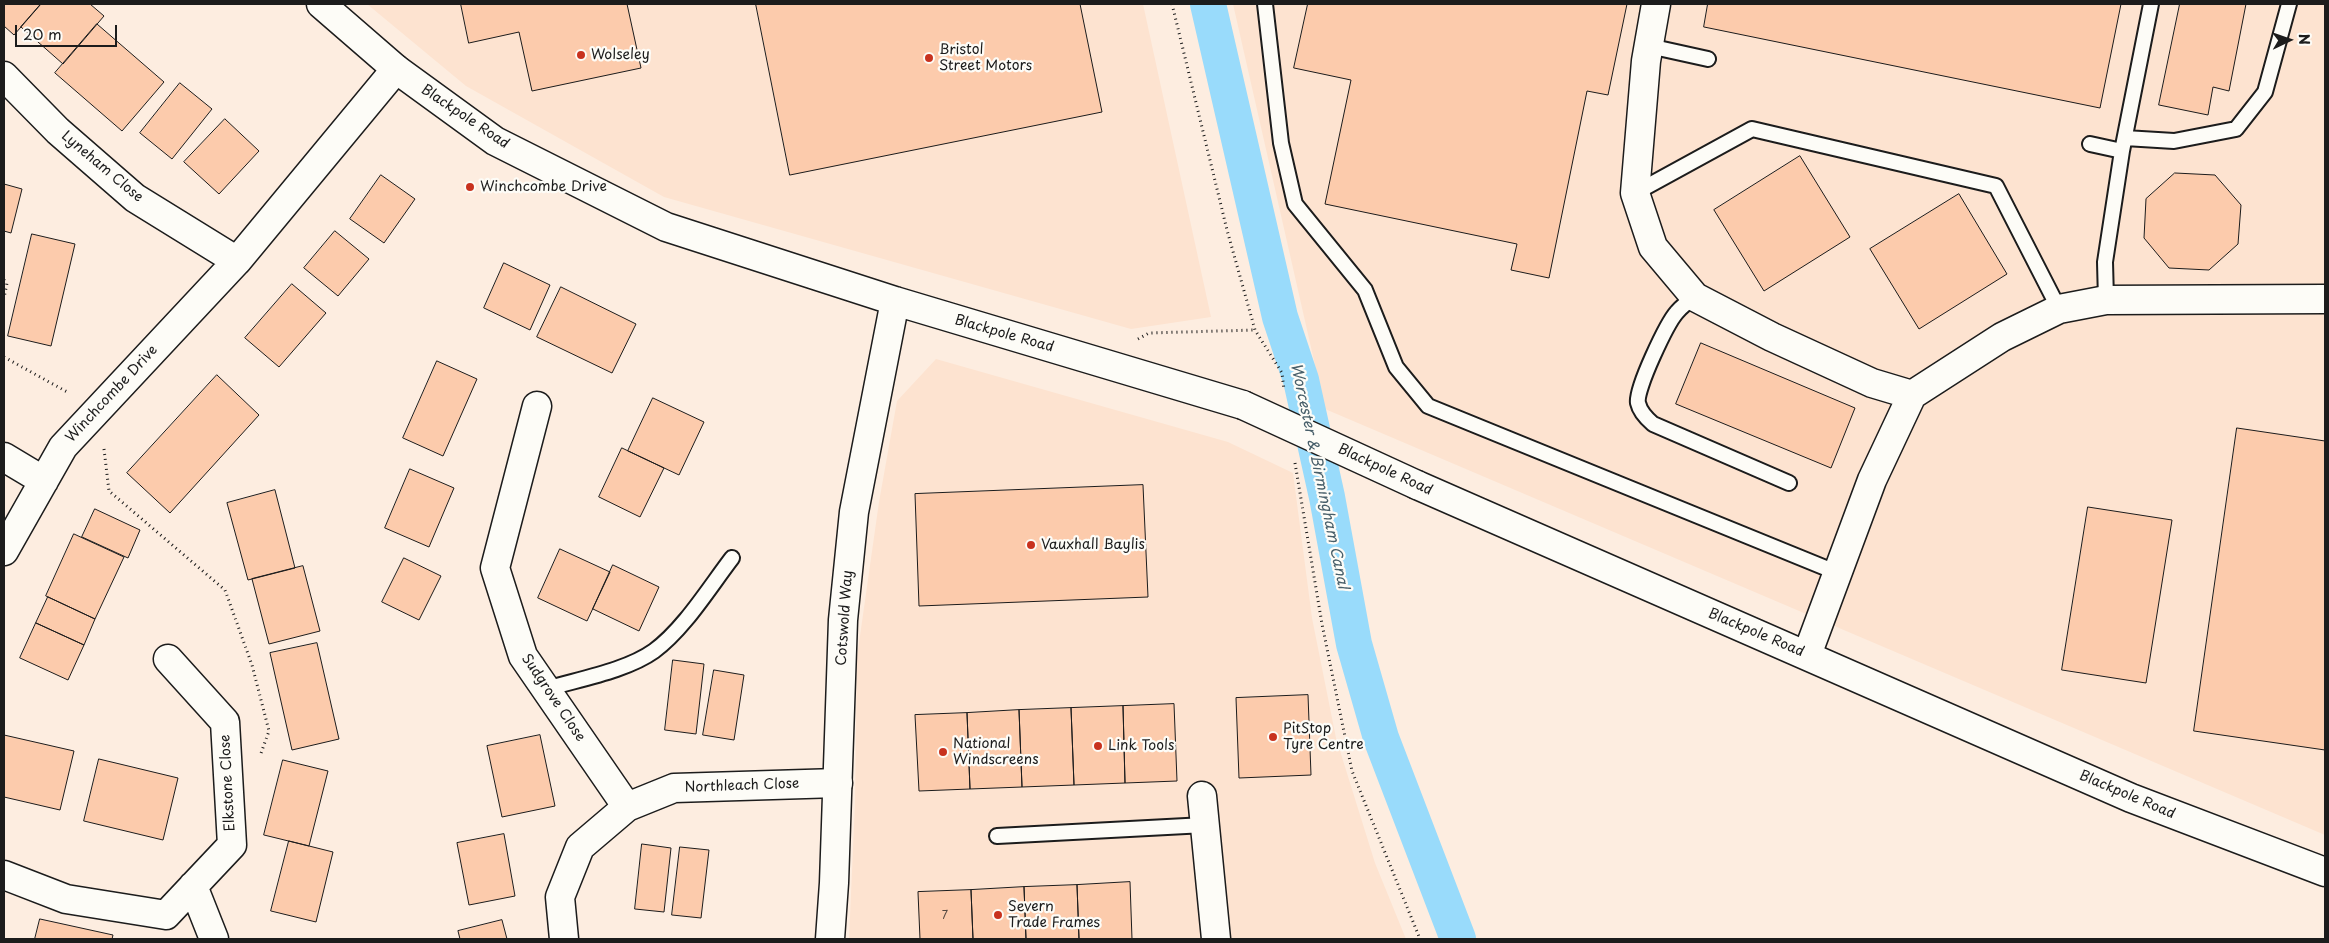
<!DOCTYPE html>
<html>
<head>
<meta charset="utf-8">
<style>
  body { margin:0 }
  #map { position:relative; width:2329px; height:943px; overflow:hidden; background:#fdede0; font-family:"Playpen Sans",sans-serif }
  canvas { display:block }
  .frame { position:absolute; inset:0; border:5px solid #1c1c1c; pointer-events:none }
  .north { position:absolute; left:2264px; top:15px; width:50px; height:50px; -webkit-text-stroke:4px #fdfcf7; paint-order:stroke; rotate:87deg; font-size:14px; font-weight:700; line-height:20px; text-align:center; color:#1c1c1c }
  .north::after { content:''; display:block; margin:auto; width:18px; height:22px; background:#1c1c1c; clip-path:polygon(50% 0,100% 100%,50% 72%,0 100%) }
  .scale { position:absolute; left:15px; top:25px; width:102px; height:22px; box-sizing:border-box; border:2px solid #1c1c1c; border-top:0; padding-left:6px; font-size:15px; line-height:18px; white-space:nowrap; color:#1c1c1c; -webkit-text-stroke:4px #fdfcf7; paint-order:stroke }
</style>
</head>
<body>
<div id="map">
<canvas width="2329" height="943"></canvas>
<div class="frame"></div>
<div class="north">N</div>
<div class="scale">20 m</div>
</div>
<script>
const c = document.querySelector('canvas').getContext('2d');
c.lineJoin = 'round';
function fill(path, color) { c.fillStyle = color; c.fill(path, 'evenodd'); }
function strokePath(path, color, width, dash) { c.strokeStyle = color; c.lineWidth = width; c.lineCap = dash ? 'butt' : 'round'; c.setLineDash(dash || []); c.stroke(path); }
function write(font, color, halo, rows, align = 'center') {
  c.font = font + ' "Playpen Sans",sans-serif'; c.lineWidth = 4.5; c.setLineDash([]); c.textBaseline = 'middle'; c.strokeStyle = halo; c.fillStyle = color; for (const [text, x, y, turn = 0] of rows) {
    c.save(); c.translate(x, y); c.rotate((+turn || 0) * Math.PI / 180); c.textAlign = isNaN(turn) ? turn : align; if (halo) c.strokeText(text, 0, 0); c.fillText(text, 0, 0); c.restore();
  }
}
const built = new Path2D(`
  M367,4h776l68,313 -80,12 -467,-132 -198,-111z
  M1233,4h1092v831l-1000,-426z
  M936,359l292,83 65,31 19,145 24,120 39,125 31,76h-557l6,-136 2,-146 22,-155 18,-101z`);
const canal = new Path2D(`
  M1208,4l72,313 21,63 26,117 27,147 27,94 77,201`);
const building = new Path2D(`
  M4,4h37l-27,31 -10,-9z
  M41,4h49l14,12 -41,48 -42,-37z
  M461,4h166l14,64 -109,23 -13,-59 -50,11z
  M756,4h324l22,108 -312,63z
  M1308,4h319l-19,91 -21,-4 -38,187 -38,-8 6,-26 -192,-40 26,-124 -57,-12z
  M1708,4h413l-21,104 -396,-81z
  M2180,4h66l-17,87 -16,-4 -5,28 -49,-10z
  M97,24l67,58 -42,49 -67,-58z
  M180,83l32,26 -40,50 -32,-26z
  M225,119l34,32 -40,43 -35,-32z
  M1800,156l50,81 -86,54 -50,-81z
  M2175,173l40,2 26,30 -3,39 -29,26 -40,-2 -25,-30 2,-39z
  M381,175l34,24 -31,44 -34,-24z
  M4,184l18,5 -11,44 -7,-2z
  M1959,194l48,80 -88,55 -49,-80z
  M335,231l34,28 -31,37 -34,-28z
  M32,234l43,10 -24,102 -43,-10z
  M504,263l46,22 -20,45 -46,-22z
  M292,284l34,29 -47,54 -34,-29z
  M561,287l75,37 -24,49 -75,-36z
  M1701,343l154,65 -24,60 -155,-64z
  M437,361l40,18 -34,77 -40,-18z
  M217,375l42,40 -89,98 -43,-40z
  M653,398l51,24 -25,53 -51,-24z
  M2237,428l88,13v309l-131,-19z
  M622,448l42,20 -24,49 -41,-20z
  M410,469l44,19 -25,59 -44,-19z
  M1143,485l5,112 -229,9 -4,-112z
  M275,490l20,78 -47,12 -21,-77z
  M2088,507l84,13 -26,163 -84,-13z
  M95,509l45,21 -12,28 -46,-21z
  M74,534l50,23 -29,62 -49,-23z
  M560,549l50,23 -23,49 -49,-23z
  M404,558l37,18 -22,44 -37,-18z
  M613,565l46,22 -20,44 -46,-22z
  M303,566l17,65 -51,13 -17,-65z
  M48,597l47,22 -11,26 -48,-22z
  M36,623l48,22 -16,35 -48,-22z
  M317,643l22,96 -47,11 -22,-97z
  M673,660l31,4 -8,70 -31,-4z
  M714,670l30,5 -10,65 -31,-5z
  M1308,695l3,80 -72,3 -3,-80z
  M1174,704l3,77 -52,2 -2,-77z
  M1123,706l2,77 -51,2 -3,-77z
  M1071,708l3,77 -52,2 -3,-77z
  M1019,710l3,77 -52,2 -3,-76z
  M967,713l3,76 -51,2 -4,-76z
  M4,735l70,16 -14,59 -56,-13z
  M540,735l15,71 -53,11 -15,-71z
  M99,759l79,19 -15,62 -79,-19z
  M283,760l45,11 -19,75 -45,-11z
  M504,834l11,62 -46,9 -12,-62z
  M289,841l44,11 -17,70 -45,-11z
  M642,844l29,4 -7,64 -29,-3z
  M680,847l29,3 -8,68 -29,-3z
  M1130,882l2,57h-53l-2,-54z
  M1077,885l2,54h-53l-2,-52z
  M1024,887l2,52h-53l-2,-49z
  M971,890l2,49h-53l-2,-47z
  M40,919l73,16 -1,4h-77z
  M502,920l5,19h-47l-2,-8z`);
const path = new Path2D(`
  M1172,4l55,226 28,100 27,43 2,17
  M4,280l3,3 -3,15
  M1138,339l11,-6 106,-3
  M4,357l65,36
  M104,449l5,42 116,99 27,75 17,66 -9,25
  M1295,463l27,161 30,147 68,168`);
const service = new Path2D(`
  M1265,4l16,139 14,61 70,86 31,77 32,39 410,167
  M1649,46l59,13
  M2125,138l49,3 62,-12 29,-37 24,-88
  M2090,144l32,7
  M1635,193l117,-64 244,57 63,123
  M1695,297c-6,4 -13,9 -18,15 -10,11 -42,78 -39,91 2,9 8,15 15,21l136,59
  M2106,300l-1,-38 17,-111 29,-147
  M546,689c33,-10 80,-18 108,-38 30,-22 55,-63 78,-93
  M997,836l208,-11`);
const minor = new Path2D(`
  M1656,4l-10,57 -11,132 18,54 42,50 77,40 100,46 40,12
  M4,76l54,55 77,67 102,63
  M537,406l-42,162 28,88 104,151
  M4,457l40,24
  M4,551l59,-104 174,-186 159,-192
  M1807,655l65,-175 40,-85 90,-58 57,-28 47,-9 219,-1
  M1202,796l14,143
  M4,875l62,24 100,16 66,-70 -7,-123 -57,-63
  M193,886l21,53
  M564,939l-4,-42 20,-50 47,-40 47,-19 164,-5`);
const secondary = new Path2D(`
  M321,4l75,65 99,72 171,86 229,74 348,104
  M1417,485l714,313 194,74
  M830,939l4,-56 9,-263 11,-108 41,-211`);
const secondaryBridge = new Path2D(`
  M1243,405l174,80`);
const markers = [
  [581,55,5,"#c8321e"],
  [929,58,5,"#c8321e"],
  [470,187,5,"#c8321e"],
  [1031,545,5,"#c8321e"],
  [1273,737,5,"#c8321e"],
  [1098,746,5,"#c8321e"],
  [943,752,5,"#c8321e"],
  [998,915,5,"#c8321e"]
];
const numberNames = [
  ["7",945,916]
];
const poiNames = [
  ["Bristol",939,50],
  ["Street Motors",939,66],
  ["Wolseley",591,55],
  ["Winchcombe Drive",480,187],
  ["Vauxhall Baylis",1041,545],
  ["PitStop",1283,729],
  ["Tyre Centre",1283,745],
  ["National",953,744],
  ["Windscreens",953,760],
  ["Link Tools",1108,746],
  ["Severn",1008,907],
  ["Trade Frames",1008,923]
];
const streetNames = [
  ["Blackpole Road",465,117,34],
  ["Lyneham Close",102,167,40],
  ["Blackpole Road",1004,334,16],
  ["Winchcombe Drive",112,394,-47],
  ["Blackpole Road",1385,470,25],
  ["Cotswold Way",845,618,-86],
  ["Blackpole Road",1756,633,23],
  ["Sudgrove Close",553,698,56],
  ["Elkstone Close",228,783,-93],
  ["Northleach Close",742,786,-2],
  ["Blackpole Road",2127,795,23]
];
const waterNames = [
  ["Worcester & Birmingham Canal",1319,476,78]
];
fill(built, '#fde3d0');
strokePath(canal, '#99dbfb', 36);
fill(building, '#fccbac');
strokePath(building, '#1c1c1c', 1);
strokePath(service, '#1c1c1c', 18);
strokePath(minor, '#1c1c1c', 31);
strokePath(secondary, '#1c1c1c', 31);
strokePath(path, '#1c1c1c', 3, [1, 4]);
strokePath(service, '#fdfcf7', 14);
strokePath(minor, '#fdfcf7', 28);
strokePath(secondary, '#fdfcf7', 28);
strokePath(secondaryBridge, '#1c1c1c', 31, []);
strokePath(secondaryBridge, '#fdfcf7', 28);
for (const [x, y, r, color] of markers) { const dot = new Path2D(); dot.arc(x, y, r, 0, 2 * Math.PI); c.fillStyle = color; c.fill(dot); strokePath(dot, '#fdfcf7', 2); }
write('11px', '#544840', null, numberNames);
write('14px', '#1c1c1c', '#fdfcf7', poiNames, 'left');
write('14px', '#1c1c1c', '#fdfcf7', streetNames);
write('italic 15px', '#485f6a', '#fdfcf7', waterNames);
</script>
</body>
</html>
